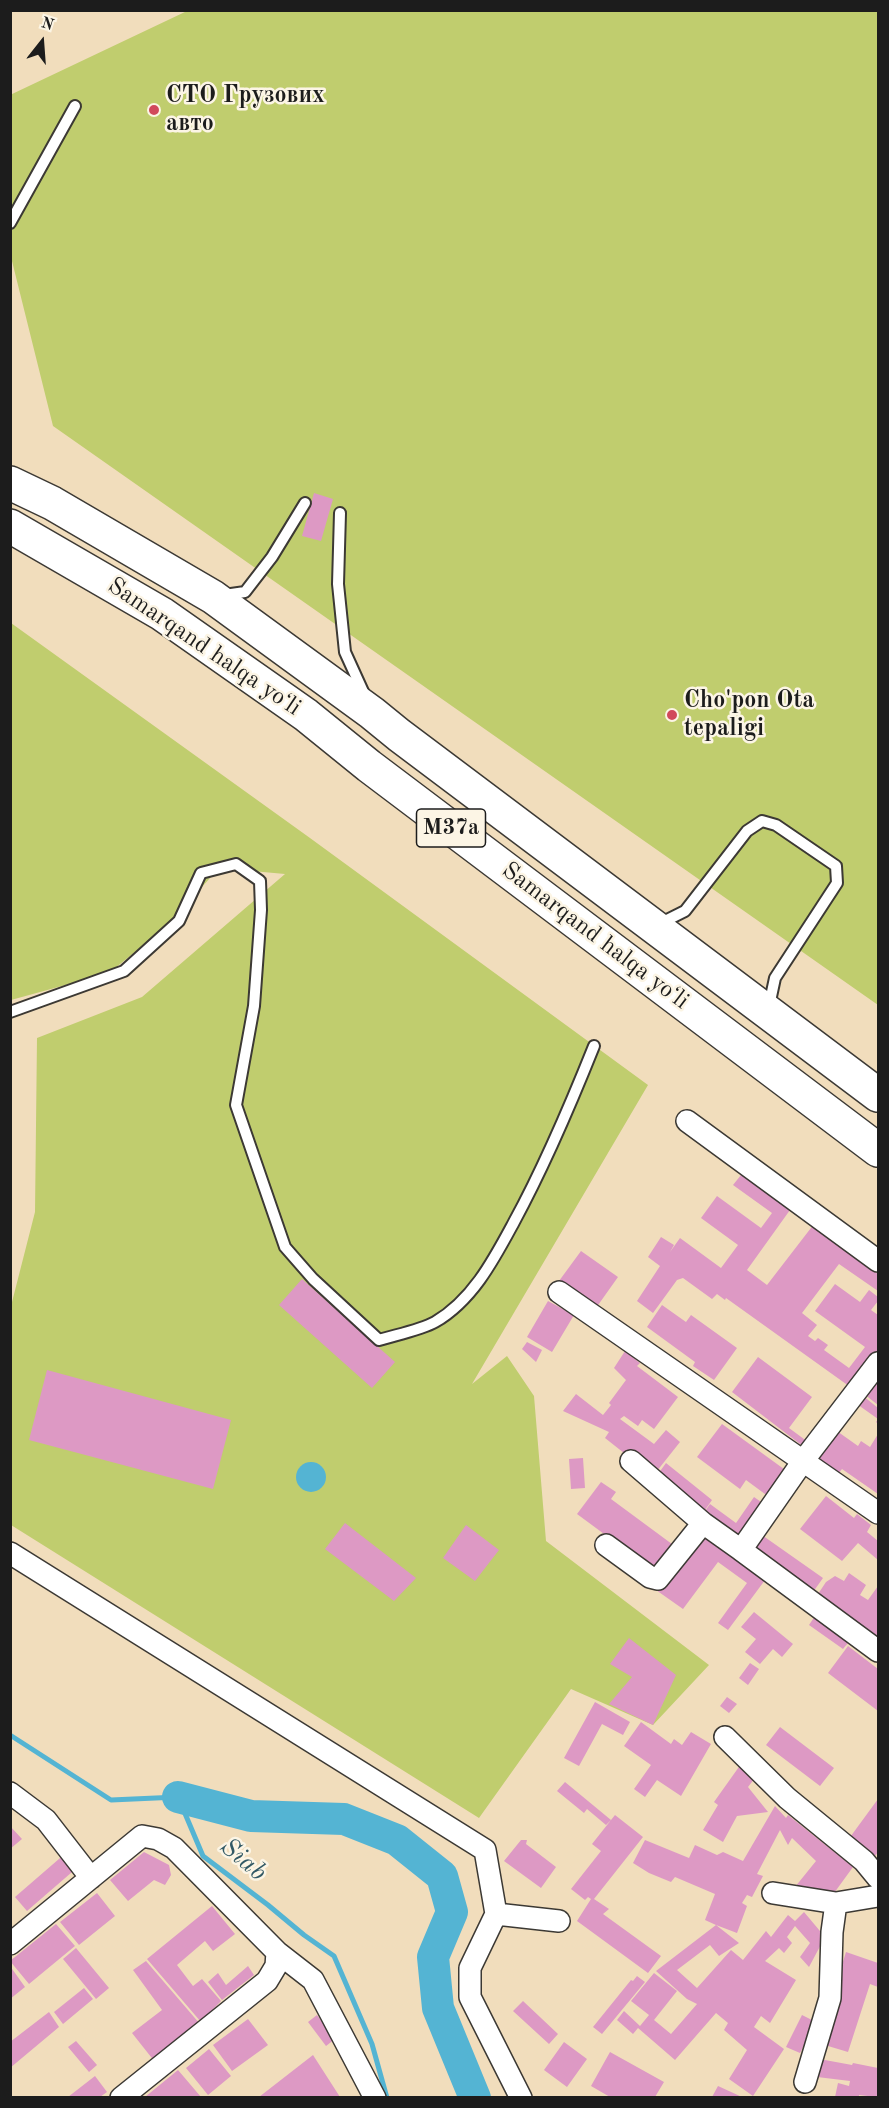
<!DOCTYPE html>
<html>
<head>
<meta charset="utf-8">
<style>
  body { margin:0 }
  #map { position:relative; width:889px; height:2108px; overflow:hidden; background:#f1ddbc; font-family:"Old Standard TT",serif }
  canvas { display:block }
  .frame { position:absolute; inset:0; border:12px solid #1c1c1c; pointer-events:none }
  .north { position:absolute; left:12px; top:12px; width:60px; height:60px; -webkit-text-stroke:4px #fcf5e5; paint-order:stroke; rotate:17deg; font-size:16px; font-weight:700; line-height:24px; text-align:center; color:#1c1c1c }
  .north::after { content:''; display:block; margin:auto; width:21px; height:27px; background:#1c1c1c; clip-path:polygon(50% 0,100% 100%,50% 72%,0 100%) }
</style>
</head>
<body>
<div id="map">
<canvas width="889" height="2108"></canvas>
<div class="frame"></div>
<div class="north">N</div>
</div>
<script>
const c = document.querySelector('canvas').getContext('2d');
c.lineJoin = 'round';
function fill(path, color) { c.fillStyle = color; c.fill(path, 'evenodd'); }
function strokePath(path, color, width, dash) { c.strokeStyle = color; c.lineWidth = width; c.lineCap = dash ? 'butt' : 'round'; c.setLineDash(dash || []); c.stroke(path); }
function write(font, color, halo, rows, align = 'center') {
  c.font = font + ' "Old Standard TT",serif'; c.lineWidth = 5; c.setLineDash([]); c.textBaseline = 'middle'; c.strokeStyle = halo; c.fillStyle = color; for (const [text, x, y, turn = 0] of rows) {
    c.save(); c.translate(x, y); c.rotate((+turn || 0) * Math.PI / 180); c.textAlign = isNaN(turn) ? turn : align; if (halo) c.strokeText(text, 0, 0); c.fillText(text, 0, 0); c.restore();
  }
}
const green = new Path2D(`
  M187,11h691v994l-825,-579 -42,-169 -1,-162z
  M11,623l299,215 338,247 -176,299 35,-28 27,40 12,145 163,124 -56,60 -82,-36 -92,129 -468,-293v-219l24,-94 2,-174 105,-41 143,-123 -66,-6 -52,58 -58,47 -98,27z`);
const water = new Path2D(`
  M296 1477a15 15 0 1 1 30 0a15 15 0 1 1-30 0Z`);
const stream = new Path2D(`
  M10,1735l101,65 67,-3 25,59 65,49 36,30 30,21 38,88 15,54`);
const river = new Path2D(`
  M178,1797l73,19 93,3 53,21 45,36 10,36 -19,45 5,51 37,90`);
const building = new Path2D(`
  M314,493l19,6 -12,42 -19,-5z
  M741,1175l49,35 -43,60 20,15 47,-61 64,50v17l-39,-27 -37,49 15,12 -9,11 7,5 3,-3 10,7 -4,5 25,18 16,-21 -50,-36 20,-27 25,18 9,-12 9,7v4l-7,9 7,5v39l-25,35 -127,-91 -1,2 -8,-6 -5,5 -29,-21 -6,2 -24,33 -16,-12 23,-35 -12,-9 13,-20 13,8 -4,7 10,-14 41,30 17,-23 -37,-27 16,-22 44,32 11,-15 -39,-28z
  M581,1251l37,26 -22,31 -37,-27z
  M302,1279l93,83 -23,26 -93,-83z
  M548,1301l26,14 -22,37 -25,-15z
  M662,1305l24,17 5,-7 46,33 -23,32 -21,-14 2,-4 -48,-35z
  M527,1342l15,8 -6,12 -14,-13z
  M625,1351l15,12 -3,3 41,31 -24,32 -12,-9 -4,6 -14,-10 -4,3 34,25 12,-14 14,12 -27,34 -48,-38 4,-6 -46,-21 13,-17 27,21 8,-10 -2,-2 17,-23 -12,-12z
  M758,1357l54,40 -23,31 19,14 -4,5 -72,-55z
  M47,1370l184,50 -18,69 -184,-49z
  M878,1375v30l-14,-11z
  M862,1395l16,13v16l-2,-2 2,-3 -24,-17z
  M722,1424l66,48 -19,25 -23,-17 -6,9 -43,-32z
  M834,1429l24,17 3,-5 9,6 8,-13v60l-36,-25 -4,5 -24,-17z
  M583,1458l2,30 -14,1 -2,-30z
  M666,1463l46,37 -7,10 -47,-36z
  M601,1482l15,10 -5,7 65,48 -19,26 -80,-59z
  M826,1496l28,22 3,-4 14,11 -4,7 11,9v19l-20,-17 -16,18 -42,-32z
  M754,1497l10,7 -25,36 -36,-26 7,-10 26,19z
  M345,1523l71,55 -22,23 -69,-52z
  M466,1525l33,25 -24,31 -32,-23z
  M702,1527l66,49 -40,54 -10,-7 29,-40 -29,-21 -35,47 -27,-19z
  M759,1533l64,45 -10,14 -65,-45z
  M849,1573l17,12 -6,10 8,5 10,-14v54l-62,-43 10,-15 9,-6 9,5z
  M754,1612l39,32 -11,13 -9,-8 -13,15 -15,-12 11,-13 -15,-12z
  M817,1613l35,25 -9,11 -34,-24z
  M629,1638l47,37 -23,50 -44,-21 23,-27 -22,-13z
  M848,1646l30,23v42l-50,-38z
  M750,1663l9,6 -11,16 -9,-7z
  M727,1697l10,7 -8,9 -9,-7z
  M595,1702l35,20 -7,13 -21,-11 -23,42 -15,-8z
  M641,1722l30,22 3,-5 8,6 9,-13 20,12 -30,52 -24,-16 -12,17 -11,-8 17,-24 -27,-19z
  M780,1727l54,41 -14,18 -54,-41z
  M741,1764l14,14 -7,9 20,25 -31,4 -14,26 -20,-12 15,-25 -4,-3z
  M565,1782l46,38 -5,5 -19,-16 -3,4 -27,-22z
  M878,1799v53l-5,7 -25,-19z
  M775,1806l11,12 2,-3 65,52 -24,33 -34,-13 21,-26 -24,-23 -4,7 -8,-15 -23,44 6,2 -11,21 -5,-2 -5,8 5,3 -10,27 -21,-8 23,18 -20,13 -9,-11 -33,25 20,18 34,-38 12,10 23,-29 5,6 17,-22 7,6 9,-9 21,25 -16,30 -9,-10 10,-14 -15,-17 -8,11 5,6 -8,10 -5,-5 -14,13 31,19 -26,43 -9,-7 -7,11 30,22 -31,47 -24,-17 18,-29 -23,-20 4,-7 -12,-10 -41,47 -37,-32 -5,6 -16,-14 7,-9 16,15 9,-11 -18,-14 23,-28 23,18 -23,29 17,14 26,-30 -10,-5 -31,-28 60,-46 -11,-5 10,-26 -40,-17 -4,5 -22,-9 -16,-10 12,-23 44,18 6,-13 22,10 6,-3 20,9z
  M615,1815l28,22 -49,62 15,10 -6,5 58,42 -13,17 -71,-52 14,-22 -3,-2 -3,3 -14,-11 30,-38 -9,-7z
  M10,1826l12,13 -12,10z
  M521,1840h6l-1,4 30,23 -15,21 -37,-27z
  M67,1852l12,14 -52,45 -12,-14z
  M144,1852l25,13 2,10 -6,10 -11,-5 -26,21 -18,-21z
  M97,1893l18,23 -36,29 -19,-23z
  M212,1906l23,28 -22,17 -8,-10 -28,24 16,21 9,-7 19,22 -20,21 -54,-63z
  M56,1924l19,22 -46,38 -19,-23z
  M76,1948l33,40 -13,11 -33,-40z
  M846,1952l32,11v24l-8,-3 -22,68 -30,-9z
  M146,1961l54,63 -45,38 -23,-29 30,-23 -29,-40z
  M10,1966l15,21 -15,12z
  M248,1966l6,9 -32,25 -14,-18 10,-9 8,12z
  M637,1976l8,6 -43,52 -9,-7 38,-47 2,1z
  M84,1988l9,11 -30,25 -9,-12z
  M523,2001l35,33 -9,10 -36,-33z
  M49,2012l10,15 -49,41v-26z
  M317,2015l18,24 -9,7 -18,-24z
  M802,2015l14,7 -16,31 -14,-6z
  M248,2019l20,26 -36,26 -19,-26z
  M76,2041l21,24 -8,7 -21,-25z
  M564,2042l23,17 -20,28 -23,-17z
  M209,2049l22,27 -23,19 -22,-27z
  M610,2052l54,30 -9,15h-45l-19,-11z
  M313,2055l27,42h-81z
  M814,2058l38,7 1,-2 25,5v26l-2,3 -17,-2v2h-24l3,-14 11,3 1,-5 -41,-5z
  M178,2070l23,27h-56z
  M95,2076l12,16 -7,5h-32z
  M718,2086l24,11h-30z`);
const service = new Path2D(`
  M10,223l65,-117
  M340,513l-2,71 7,68 20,44
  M224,595l21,-3 27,-35 33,-54
  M658,921l9,-1 18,-9 62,-80 15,-10 14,4 60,41 1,17 -62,95 -6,28
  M10,1012l114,-41 55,-50 22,-48 35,-9 24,17 1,29 -7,96 -18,99 49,142 28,32 66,61c16,-5 42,-10 56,-18 38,-22 59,-63 79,-100 31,-57 56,-116 80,-176`);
const minor = new Path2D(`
  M687,1121l191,140
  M559,1292l319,221
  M878,1363l-75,98 -62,89 137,101
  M631,1461l72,62
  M606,1545l44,32 8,2 45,-56 38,27
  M10,1553l475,297 11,64 -26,54v29l51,101
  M725,1737l62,61 77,63 14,17
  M10,1793l36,27 45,58
  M773,1893l63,10 42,-7
  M496,1914l63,7
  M10,1944l132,-108 16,3 16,9 103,104 -1,14 -9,15 -146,117
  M277,1952l36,28 62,118
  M805,2082l25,-84 2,-66 4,-29`);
const trunk = new Path2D(`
  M10,483l42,20 161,94 159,116 27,22 479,360
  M10,526l152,88 144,101 63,51 509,384`);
const markers = [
  [154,110,6,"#d1495b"],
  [672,715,6,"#d1495b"]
];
const shields = [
  [451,828,69]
];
const shieldNames = [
  ["M37a",451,828]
];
const poiNames = [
  ["СТО Грузових",166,96],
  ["авто",166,124],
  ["Cho'pon Ota",684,701],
  ["tepaligi",684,729]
];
const streetNames = [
  ["Samarqand halqa yoʻli",204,647,34],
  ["Samarqand halqa yoʻli",595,936,37]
];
const waterNames = [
  ["Siab",243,1860,40]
];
fill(green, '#c0cd6e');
fill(water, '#54b4d3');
strokePath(stream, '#54b4d3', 5);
strokePath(river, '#54b4d3', 32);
fill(building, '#dd99c4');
strokePath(service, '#3c3934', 14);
strokePath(minor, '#3c3934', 24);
strokePath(trunk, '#3c3934', 36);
strokePath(service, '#fff', 10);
strokePath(minor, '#fff', 21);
strokePath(trunk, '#fff', 33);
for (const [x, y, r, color] of markers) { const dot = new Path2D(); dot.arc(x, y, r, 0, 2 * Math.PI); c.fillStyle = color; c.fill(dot); strokePath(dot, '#fcf5e5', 2); }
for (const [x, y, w] of shields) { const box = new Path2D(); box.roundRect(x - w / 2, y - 19, w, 38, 4.5); c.fillStyle = '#fcf5e5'; c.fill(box); strokePath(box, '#1c1c1c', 1.5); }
write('bold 22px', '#1c1c1c', null, shieldNames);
write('bold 24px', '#1c1c1c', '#fcf5e5', poiNames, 'left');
write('24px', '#1c1c1c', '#fcf5e5', streetNames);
write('italic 26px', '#325965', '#fcf5e5', waterNames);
</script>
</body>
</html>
